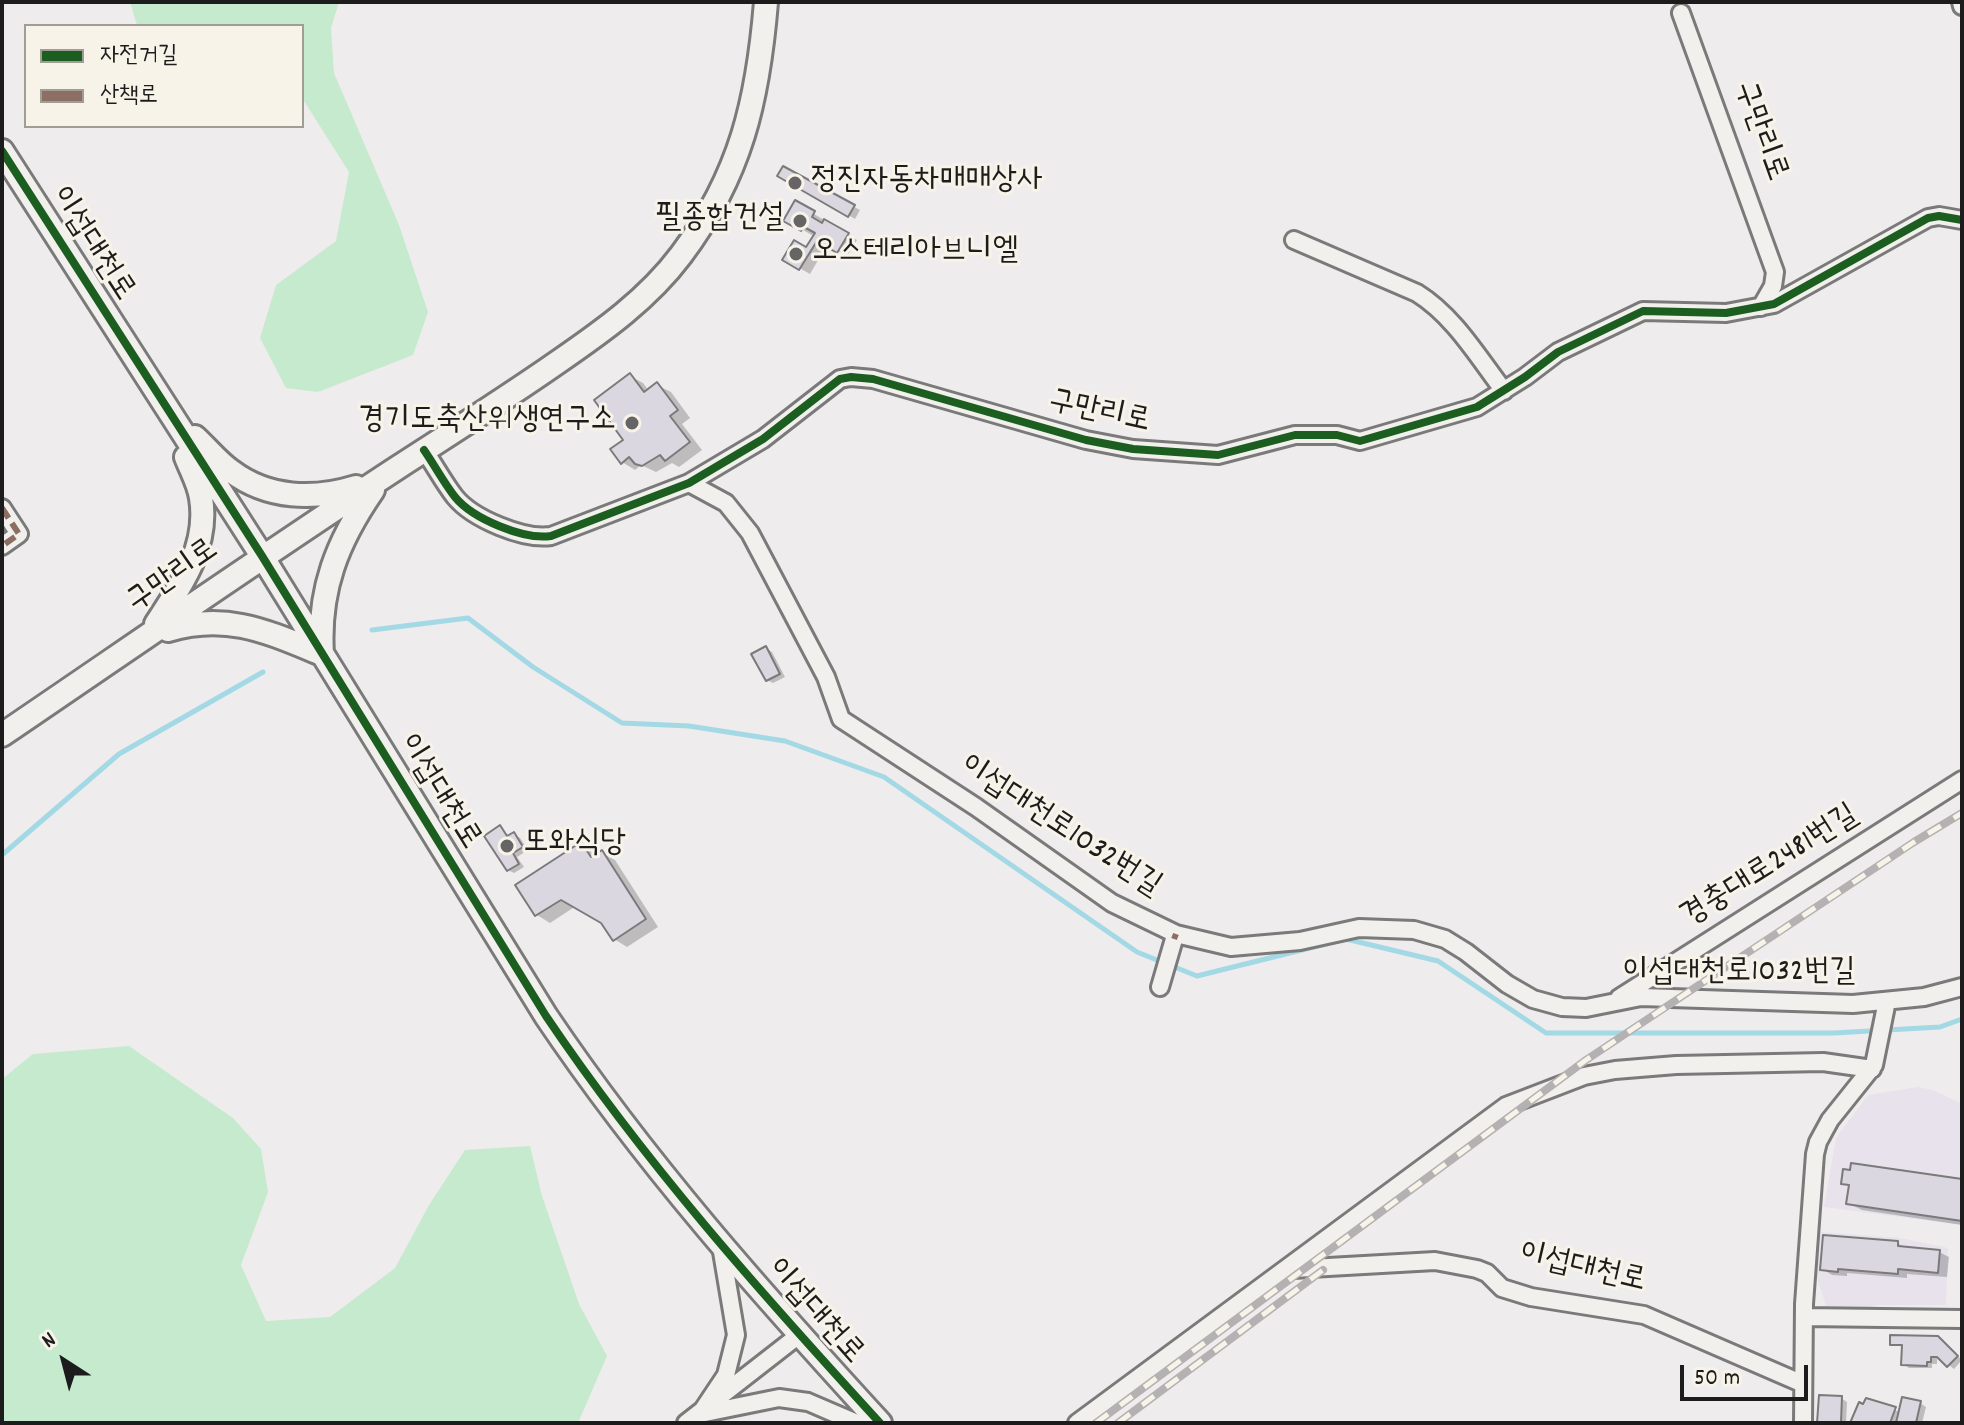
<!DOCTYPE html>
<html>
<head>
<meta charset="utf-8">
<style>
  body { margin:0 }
  #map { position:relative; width:1964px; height:1425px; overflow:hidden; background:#efeced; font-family:Dekko,"Poor Story",sans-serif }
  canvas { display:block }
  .frame { position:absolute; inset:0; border:4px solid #1c1c1c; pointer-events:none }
  .legend { position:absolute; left:24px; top:24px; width:280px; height:104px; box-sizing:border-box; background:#f7f3e8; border:2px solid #9f9d96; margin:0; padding:10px 14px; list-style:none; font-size:24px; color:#1c1c1c }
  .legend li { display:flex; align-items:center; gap:16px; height:40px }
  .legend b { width:40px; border:2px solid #9f9d96 }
  .north { position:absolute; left:24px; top:1321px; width:80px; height:80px; -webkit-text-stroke:6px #f7f3e8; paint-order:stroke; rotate:324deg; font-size:22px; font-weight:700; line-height:32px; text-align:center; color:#1c1c1c }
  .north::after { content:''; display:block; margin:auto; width:28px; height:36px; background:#1c1c1c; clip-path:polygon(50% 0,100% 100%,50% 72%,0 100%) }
  .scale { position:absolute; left:1680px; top:1365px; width:128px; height:36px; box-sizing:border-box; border:4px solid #1c1c1c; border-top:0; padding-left:10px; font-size:24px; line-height:28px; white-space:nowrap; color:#1c1c1c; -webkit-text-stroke:6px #f7f3e8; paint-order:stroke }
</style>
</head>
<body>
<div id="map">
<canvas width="1964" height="1425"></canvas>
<div class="frame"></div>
<ul class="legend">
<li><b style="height:10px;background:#1b5e20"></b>자전거길</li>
<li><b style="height:10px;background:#8d6e63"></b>산책로</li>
</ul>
<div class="north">N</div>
<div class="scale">50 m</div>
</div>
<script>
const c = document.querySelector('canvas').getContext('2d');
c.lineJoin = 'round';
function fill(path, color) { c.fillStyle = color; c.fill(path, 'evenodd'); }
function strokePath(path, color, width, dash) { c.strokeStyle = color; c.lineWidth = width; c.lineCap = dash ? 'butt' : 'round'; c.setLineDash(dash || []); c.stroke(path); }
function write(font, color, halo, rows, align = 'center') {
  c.font = font + ' Dekko,"Poor Story",sans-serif'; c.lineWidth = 6; c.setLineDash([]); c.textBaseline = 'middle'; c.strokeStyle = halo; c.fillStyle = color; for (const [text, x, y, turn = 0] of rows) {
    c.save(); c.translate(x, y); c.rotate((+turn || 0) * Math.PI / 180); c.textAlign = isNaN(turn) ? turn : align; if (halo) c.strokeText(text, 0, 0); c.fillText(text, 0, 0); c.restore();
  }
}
const built = new Path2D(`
  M1918,1087l15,3 29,14v121l-138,-18 12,-69 32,-43z
  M1820,1232l80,6 48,10 -2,57h-71l-14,7h-33l-12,-37z`);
const green = new Path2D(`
  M130,2h209l-8,26 3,45 65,152 29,87 -15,43 -95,37 -32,-4 -26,-50 16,-53 60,-44 13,-69 -47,-74v-72l-165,-1z
  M129,1046l104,72 28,31 7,43 -27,73 25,56 64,-4 65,-49 34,-63 36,-55 65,-4 12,50 37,108 28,52 -29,67h-576v-344l31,-25z`);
const shadow = new Path2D(`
  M784,168l76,42 -5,9 -75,-44z
  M796,203l61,37 -10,16 -26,-15v5l4,2 -15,26 -25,-14 22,-10 8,-13 -29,-17z
  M630,376l13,7 6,8 8,-6 14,7 19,26 -8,6 20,26 -23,17 -7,-4 -16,9 -15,-7 -6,5 -13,-8z
  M766,648l6,4 13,25 -12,6 -6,-3z
  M500,828l9,9 5,-3 6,4 8,12 -11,7 7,10 -10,6 -6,-3z
  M581,844l16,12 5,-3 13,7 43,67 -31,20 -13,-8 -11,-17 -27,-16 -26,17 -13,-8 -19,-30z
  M1962,1181v44l-100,-15 -14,-7 3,-16 -7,-4z
  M1897,1243l11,6 31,3 10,5 -2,20 -40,-3v4l-60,-5v3l-15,-1 -10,-6z
  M1938,1338l24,22 -8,9 -12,-9 -5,-1v5h-5v4h-23l-6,-4 1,-17 -12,-3z
  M1841,1398l6,4 -1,21h-27z
  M1867,1401l33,11 20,-9 6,4 -4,16h-70z`);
const stream = new Path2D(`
  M372,630l96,-12 65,49 89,56 67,3 96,15 99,36 253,175 60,24 149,-37 92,22 108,72h288l106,-6 22,-8
  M2,855l117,-101 144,-82`);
const building = new Path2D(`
  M783,166l72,39 -7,12 -71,-41z
  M795,200l20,11 -3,6 10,6 2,-4 25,14 -12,20 -20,-12 -18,29 -17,-10 12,-20 12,7 9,-14 -11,-6 -3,4 -18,-10z
  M630,373l14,19 13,-10 21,28 -8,6 20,26 -25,19 -5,-6 -18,11 -7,-2 -6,-7 -8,7 -11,-15 13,-9 -29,-40z
  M766,646l14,28 -14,7 -15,-27z
  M500,825l7,11 7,-4 9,15 -10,6 6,11 -12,7 -23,-35z
  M581,842l10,15 11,-7 44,69 -33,22 -12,-18 -40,-23 -26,16 -20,-31z
  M1851,1163l111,16v42l-116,-17 3,-19 -8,-1 2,-15 7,1z
  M1823,1235l75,6v5l42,4 -2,23 -40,-4v5l-60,-5v3l-18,-2z
  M1890,1335l48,1 20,20 -11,11 -10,-10h-6v5h-4v4l-26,-1 1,-20h-12z
  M1819,1395l23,1 -1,27h-24z
  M1902,1397l19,4 -5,22h-20z
  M1866,1398l30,9 -6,16h-40l9,-21 4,2z`);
const street = new Path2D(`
  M1961,2l1,4
  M1681,13l94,259 -2,14 -12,21
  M1294,240l123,53c37,23 61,64 87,98
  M424,450c11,16 20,33 31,47 18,22 69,43 96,39l138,-53 74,-44 77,-60 11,-2 22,2 213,61 47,9 85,6 77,-20h42l23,6 117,-34 48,-30 33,-25 85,-41 83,2 48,-9 154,-86 11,-2 23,4
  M689,483l37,20 24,30 76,144 15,42 135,88 136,96 64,31 55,13 69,-6 59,-13 55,2 31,9 21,13 41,32 26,15 29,8 24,1 55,-11 212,7 71,-7 38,-10
  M2,508l17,26 -17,12
  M1160,987l14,-48
  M1619,998l343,-218
  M1293,1269l142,-8 42,8 10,4 15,15 29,9 113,18 157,68
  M1804,1317l158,2
  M700,1414l26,-39 10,-40 -15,-89
  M700,1414l79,-16 29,4 49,21
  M686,1423l113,-88
  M1077,1423l429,-317 78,-30 31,-6 61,-5 147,-3 49,7
  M1803,1423l1,-119 11,-150 3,-12 12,-22 44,-55 13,-64`);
const secondary = new Path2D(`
  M2,151l260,405 284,460c99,147 215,277 334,407
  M195,437c12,11 23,25 36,34 37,28 83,29 125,16
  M156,624c25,-38 53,-78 45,-126 -2,-14 -10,-28 -15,-41
  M168,630c59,-18 100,2 154,24 -4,-64 15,-112 51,-164
  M2,735c131,-89 262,-180 395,-267 54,-35 108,-69 161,-106 45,-31 90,-63 123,-107 60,-80 77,-155 85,-253`);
const rail = new Path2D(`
  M1096,1423l490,-363 328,-218 48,-29
  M1118,1423l205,-153`);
const quiet = new Path2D(`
  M2,508l17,26 -17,12
  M1174,939l2,-5`);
const cycleway = new Path2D(`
  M2,151l260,405 284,460c99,147 215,277 334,407
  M424,450c11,16 20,33 31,47 18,22 69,43 96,39l138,-53 74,-44 77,-60 11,-2 22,2 213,61 47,9 85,6 77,-20h42l23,6 117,-34 48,-30 33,-25 85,-41 83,2 48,-9 154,-86 11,-2 23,4`);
const markers = [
  [795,183,8,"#666565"],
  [800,221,8,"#666565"],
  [796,254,8,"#666565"],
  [632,423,8,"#666565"],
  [507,846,8,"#666565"]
];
const streetNames = [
  ["구만리로",1758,132,70],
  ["이섭대천로",90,245,57],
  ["구만리로",1099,414,12],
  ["구만리로",174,578,-35],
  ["이섭대천로",437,793,58],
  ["이섭대천로1032번길",1059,828,33],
  ["경충대로2481번길",1771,868,-32],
  ["이섭대천로1032번길",1739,975],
  ["이섭대천로",1582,1270,13],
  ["이섭대천로",813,1313,48]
];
const poiNames = [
  ["정진자동차매매상사",811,183],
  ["필종합건설",784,221,"right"],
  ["오스테리아브니엘",812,254],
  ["경기도축산위생연구소",616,423,"right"],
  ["또와식당",523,846]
];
fill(built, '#e7e2eb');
fill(green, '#c6eacd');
fill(shadow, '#0003');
strokePath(stream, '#a3d8e5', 5);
fill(building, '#dad7e0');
strokePath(building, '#7b7a7a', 2);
strokePath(street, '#7b7a7a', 22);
strokePath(secondary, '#7b7a7a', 28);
strokePath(street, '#f2f0ed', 16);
strokePath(secondary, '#f2f0ed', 22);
strokePath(rail, '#b3b1b1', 8);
strokePath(rail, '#f7f3e8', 5, [15]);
strokePath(quiet, '#8d6e63', 6, [12, 6]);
strokePath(cycleway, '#1b5e20', 8);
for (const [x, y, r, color] of markers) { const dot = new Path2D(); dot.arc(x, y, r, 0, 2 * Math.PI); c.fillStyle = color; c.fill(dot); strokePath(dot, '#f7f3e8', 3); }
write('32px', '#1c1c1c', '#f7f3e8', streetNames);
write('32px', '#1c1c1c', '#f7f3e8', poiNames, 'left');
</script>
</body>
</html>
